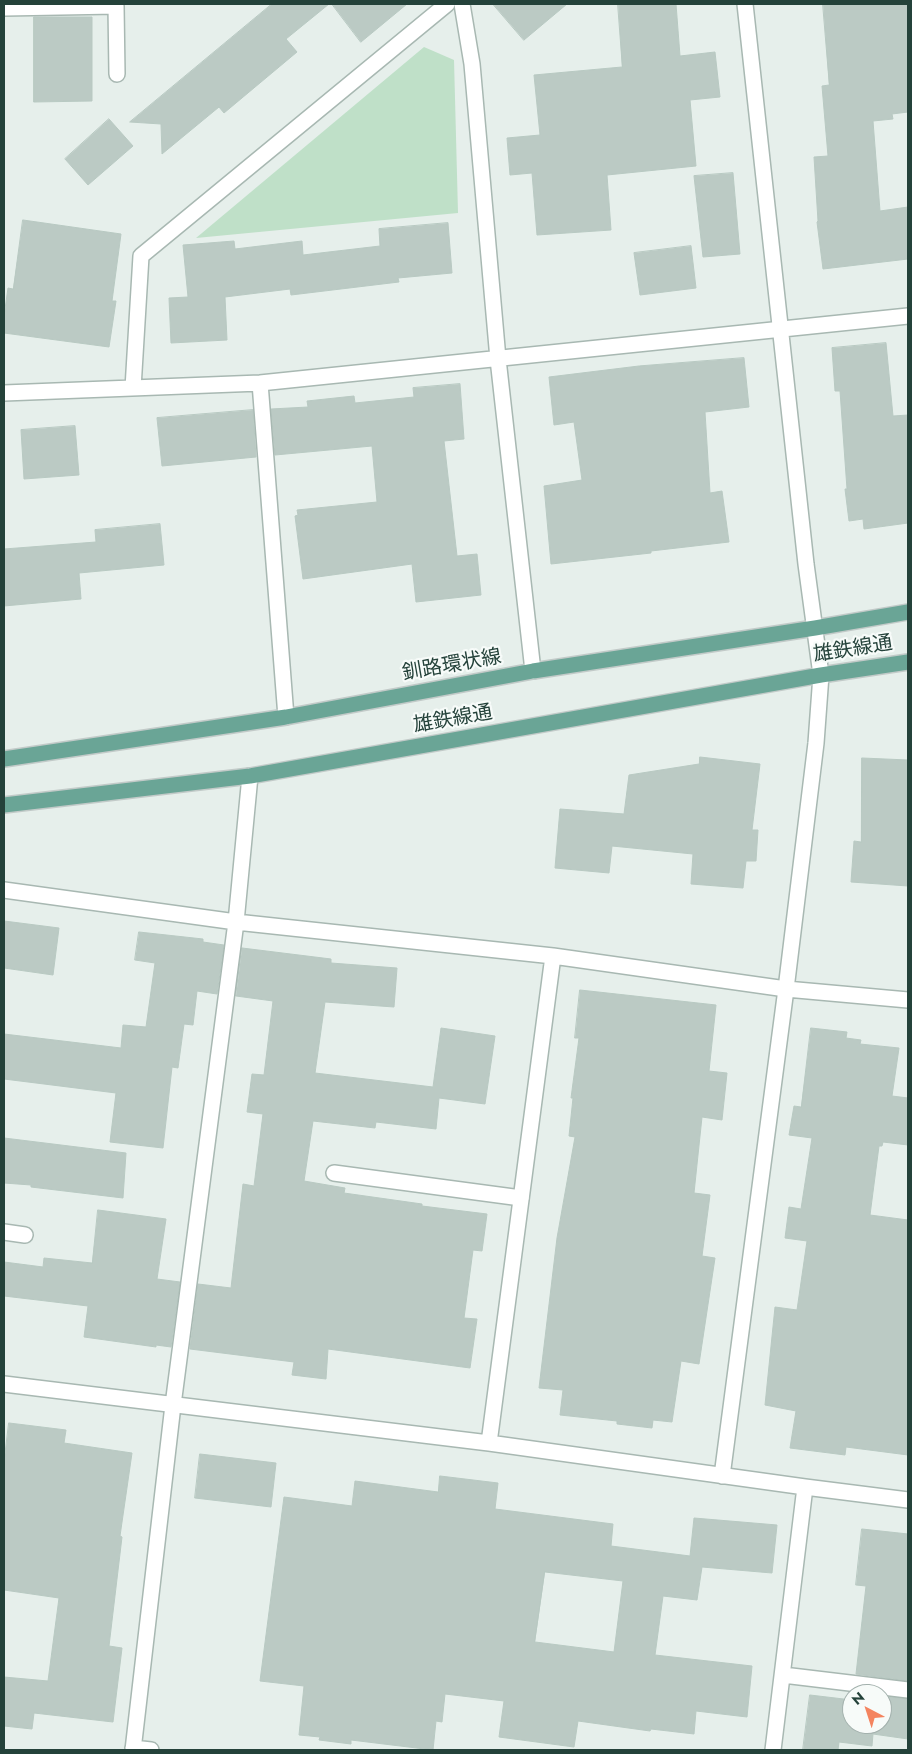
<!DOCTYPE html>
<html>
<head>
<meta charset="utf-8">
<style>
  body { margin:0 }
  #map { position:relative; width:912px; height:1754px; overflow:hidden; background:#e6efeb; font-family:Jost,sans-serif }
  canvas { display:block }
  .frame { position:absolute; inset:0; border:5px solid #24423a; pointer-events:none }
  .north { position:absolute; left:842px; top:1684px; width:50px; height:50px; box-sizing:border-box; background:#f7fbf9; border:1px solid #a3b1ad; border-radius:50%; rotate:320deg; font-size:14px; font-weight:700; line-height:20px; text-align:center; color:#24423a }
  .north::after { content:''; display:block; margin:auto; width:18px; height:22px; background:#f4845f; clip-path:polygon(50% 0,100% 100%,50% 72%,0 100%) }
</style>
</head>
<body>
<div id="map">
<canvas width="912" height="1754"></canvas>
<div class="frame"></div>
<div class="north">N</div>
</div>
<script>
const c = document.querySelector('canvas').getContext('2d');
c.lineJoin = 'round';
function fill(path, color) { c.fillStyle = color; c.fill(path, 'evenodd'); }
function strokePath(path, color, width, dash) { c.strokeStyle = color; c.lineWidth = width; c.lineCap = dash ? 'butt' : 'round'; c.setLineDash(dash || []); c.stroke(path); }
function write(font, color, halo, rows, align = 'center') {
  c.font = font + ' Jost,"Noto Sans JP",sans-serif'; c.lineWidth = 4.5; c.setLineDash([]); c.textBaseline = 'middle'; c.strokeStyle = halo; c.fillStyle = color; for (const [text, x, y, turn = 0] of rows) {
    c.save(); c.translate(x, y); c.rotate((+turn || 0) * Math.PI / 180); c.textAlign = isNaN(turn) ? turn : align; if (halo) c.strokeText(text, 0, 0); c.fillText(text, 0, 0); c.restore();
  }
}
const green = new Path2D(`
  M424,47l30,13 4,153 -262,25z`);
const building = new Path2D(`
  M272,4h57l-43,35 11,13 -73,61 -5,-6 -57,47 -1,-30 -31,-2z
  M332,4h75l-46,38z
  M493,4h74l-43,36z
  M618,4h58l4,52 35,-4 5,45 -30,3 6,66 -89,9 4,55 -74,5 -5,-62 -22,2 -3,-37 33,-3 -6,-60 88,-8z
  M823,4h85v108l-16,2 1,5 -20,2 7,90 28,-4v52l-85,10 -6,-47 1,-1 -4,-64 14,-1 -6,-70 7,-1z
  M34,17h58v84l-58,1z
  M109,119l24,27 -45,39 -23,-26z
  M733,173l7,81 -37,3 -9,-81z
  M23,220l98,14 -9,67h4l-7,46 -105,-14v-17l4,-28 5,1z
  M448,223l4,50 -54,5 1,4 -108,13 -1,-6 -65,8 2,43 -56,3 -2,-45 19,-1 -5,-52 51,-4 1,8 67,-8 1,14 77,-9 -1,-17z
  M691,246l5,42 -56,7 -6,-42z
  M886,343l7,73 15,-1v108l-44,6 -1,-10 -14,2 -4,-32h2l-7,-98h-5l-3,-43z
  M744,358l5,49 -44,5 5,81 12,-2 7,51 -78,9v2l-100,11 -7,-78 38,-6 -8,-58 -20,3 -5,-48 90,-11z
  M460,384l4,55 -20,2 13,115 20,-2 4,41 -65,7 -4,-38 -109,15 -8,-63 3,-1 -1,-5 80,-8 -5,-56 -97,9 -4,-46 37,-2 -1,-6 47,-5 1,7 59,-6 -1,-9z
  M253,410l3,47 -94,9 -5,-48z
  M75,426l4,49 -55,4 -3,-49z
  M160,524l4,41 -85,8 2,26 -77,7v-57l92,-7 -1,-12z
  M700,757l60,7 -8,66h6l-2,31h-10l-3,27 -52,-4 2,-30 -81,-8 -3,27 -54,-5 5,-59 64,5 5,-39 70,-11z
  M862,758l46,2v126l-57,-4 3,-41 7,1z
  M4,921l55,7 -6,47 -49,-7z
  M139,932l64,7v3l21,3 -7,49 -20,-3 -4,34 -9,-1 -6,44 -6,-1 -9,81 -53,-6 6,-49 -112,-14v-45l117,14 2,-23 23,2 9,-64 -20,-3z
  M242,948l89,11v4l66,5 -3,39 -69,-5 -10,71 118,14 8,-59 54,8 -10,68 -46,-6 -3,31 -60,-7 -1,6 -62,-7 -9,60 41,7 -1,5 78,11v2l65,8 -5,37 -9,-1 -9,68 13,1 -7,49 -142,-19 -2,30 -34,-4 2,-13 -104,-13 8,-65 33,4 12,-104 11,2 9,-72 -16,-2 5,-38 12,1 9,-74 -37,-5z
  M580,990l136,15 -7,66 18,2 -5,47 -20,-3 -8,76 16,2 -8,61 13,2 -16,106 -18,-3 -9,61 -19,-2 -1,8 -35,-4v-3l-57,-6 3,-25 -24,-2 18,-150 18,-101 -6,-1 4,-38h-2l8,-60h-4z
  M811,1028l36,4 -1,6 15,2 -1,4 39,4 -7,48 16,2v47l-25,-3 -1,4h-3l-9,69 38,5v235l-62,-8 -1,8 -55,-7 6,-37 -31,-6 10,-98 22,3 10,-69 -22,-3 4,-31 12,2 11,-71 -23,-3 5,-29 7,1z
  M4,1138l122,15 -3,45 -92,-11v-2l-27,-2z
  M98,1210l68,9 -9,60 23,3 -9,65 -15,-2v2l-72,-10 4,-31 -84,-10v-34l39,5 1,-9 48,5z
  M9,1423l57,7 -2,13 68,10 -12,83 2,1 -13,109 13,2 -9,74 -79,-9 -2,16 -28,-3v-49l44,4 11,-83 -55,-8v-128z
  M200,1454l76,9 -5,44 -76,-9z
  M440,1476l58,7 -3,26 118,15 -2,22 79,10 4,-38 83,7 -5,48 -70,-6 -5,33 -34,-4 -8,59 97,11 -5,51 -51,-6 -2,23 -43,-5 -1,2 -72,-10 -4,26 -75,-10 5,-36 -59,-7 -3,28 -6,-1 -3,29 -82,-10v4l-32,-4 1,-3 -21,-2 5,-49 -44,-5 24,-184 68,9 3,-25 83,11zM545,1572l78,9 -9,71 -79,-10z
  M862,1529l46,5v147l-52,-7 10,-88 -10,-1z
  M810,1695l42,5v24h30v-28l26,3v40l-35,-5 -1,12 -33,-4 -1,8h-35z`);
const lane = new Path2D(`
  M4,8l112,-2 1,68
  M334,1173l187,25
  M4,1232l21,3`);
const street = new Path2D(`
  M462,4l10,60 26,295 35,312
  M260,383l26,334
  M133,388l8,-132 306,-252
  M4,393l256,-10 648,-67
  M4,890l232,32 317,34 233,33 122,11
  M4,1384l485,59 316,44 103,13
  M489,1443l64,-487
  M722,1476l64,-487 30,-246 5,-68 -15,-111 -61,-560
  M783,1675l125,15
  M133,1748l18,2
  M133,1750l40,-345 63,-483 14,-146
  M773,1750l32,-263`);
const primary = new Path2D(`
  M4,759l282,-42 247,-46 282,-43 93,-16
  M4,805l246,-29 571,-101 87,-13`);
const streetNames = [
  ["雄鉄線通",853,650,-9],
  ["釧路環状線",452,666,-10],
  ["雄鉄線通",453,720,-10]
];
fill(green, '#bfe0c8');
fill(building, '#bbcac4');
strokePath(building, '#b8c9c2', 1);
strokePath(lane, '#a8b8b2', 18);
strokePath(street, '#a8b8b2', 18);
strokePath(primary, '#c2cac8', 18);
strokePath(lane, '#fff', 15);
strokePath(street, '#fff', 15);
strokePath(primary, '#6aa596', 15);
write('20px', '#24423a', '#f7fbf9', streetNames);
</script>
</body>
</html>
